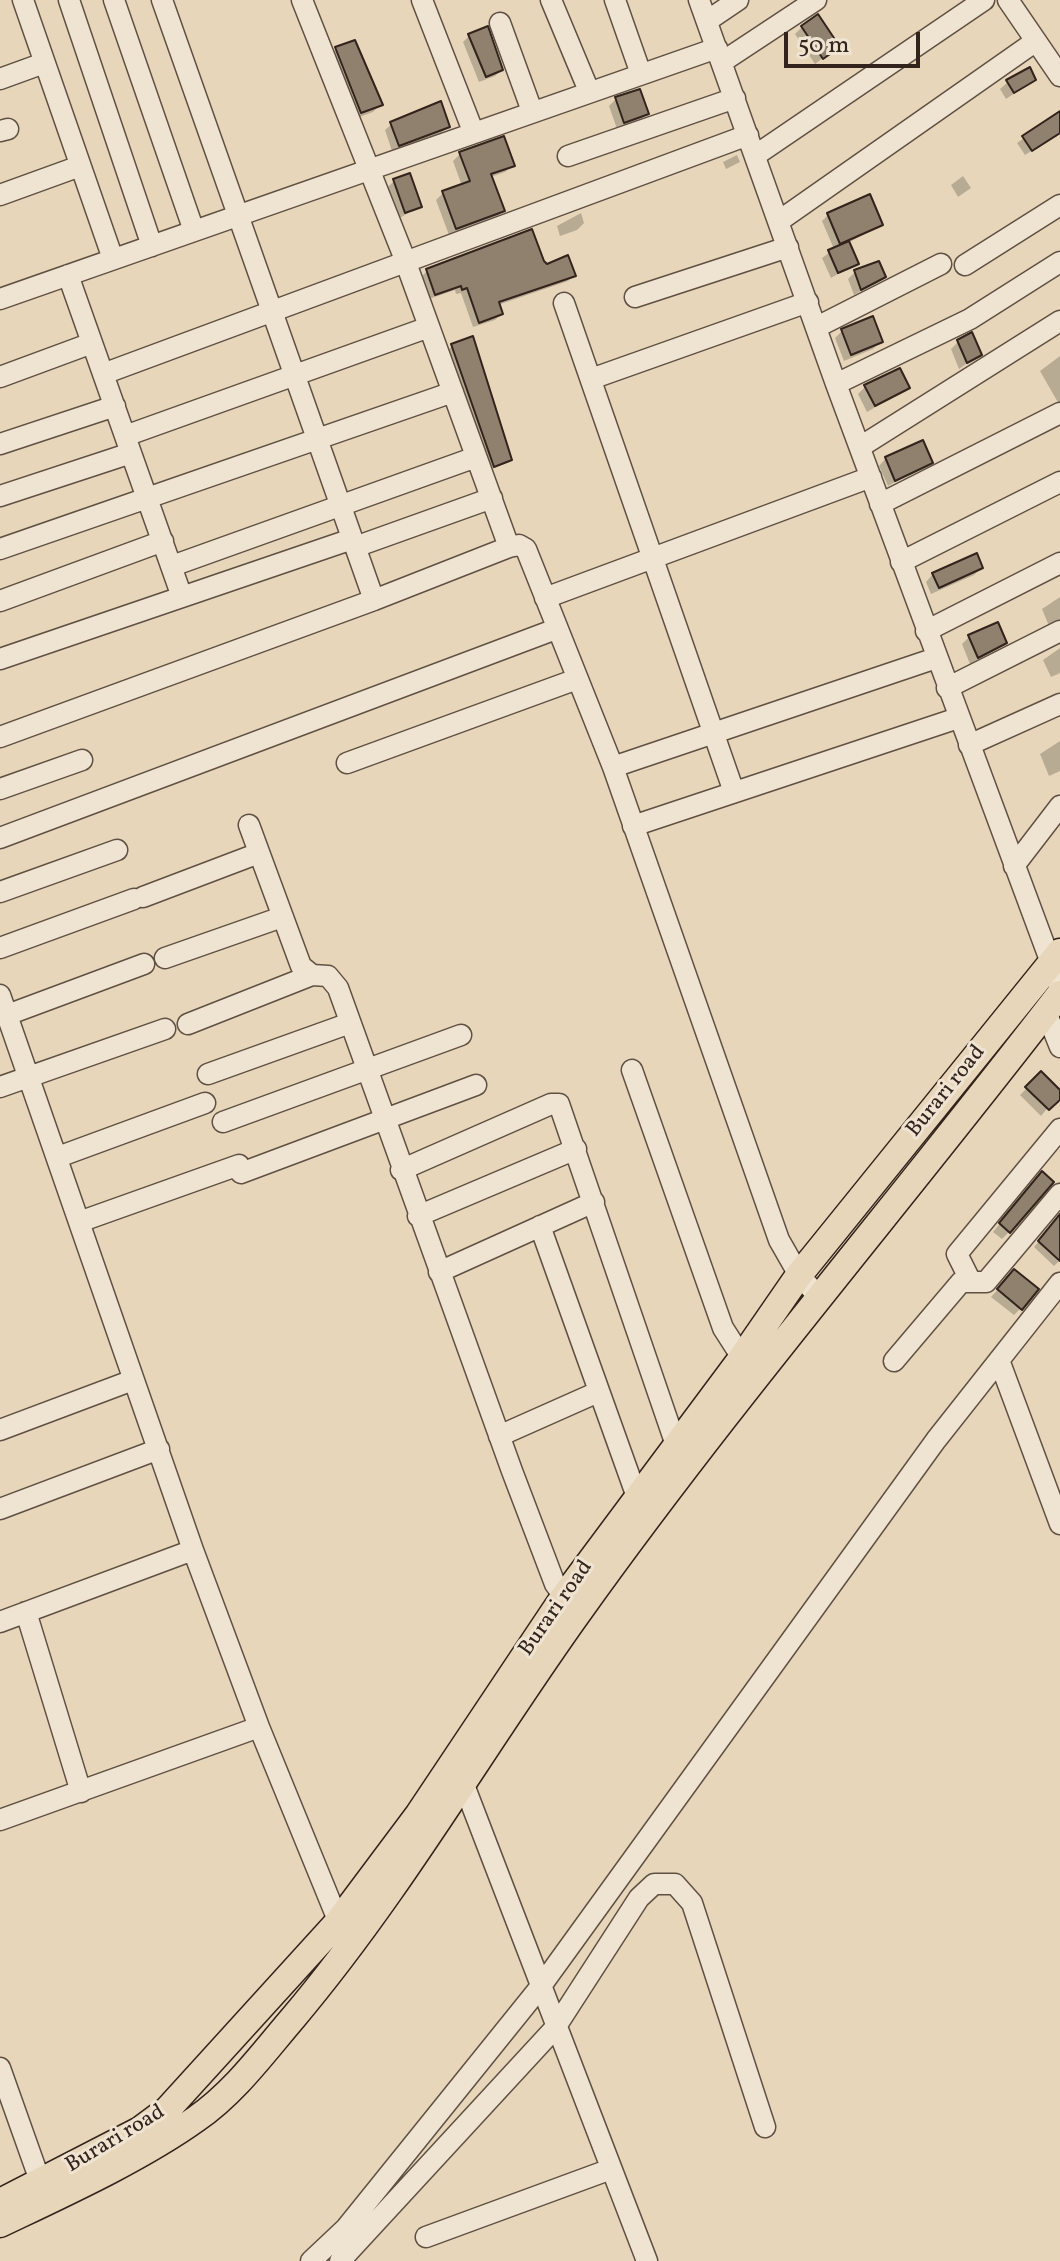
<!DOCTYPE html>
<html>
<head>
<meta charset="utf-8">
<style>
  body { margin:0 }
  #map { position:relative; width:1060px; height:2261px; overflow:hidden; background:#e7d6b9; font-family:Vollkorn,serif }
  canvas { display:block }
  .scale { position:absolute; left:784px; top:32px; width:136px; height:36px; box-sizing:border-box; border:4px solid #32231c; border-top:0; padding-left:10px; font-size:24px; line-height:28px; white-space:nowrap; color:#32231c; -webkit-text-stroke:6px #efe4d2; paint-order:stroke }
</style>
</head>
<body>
<div id="map">
<canvas width="1060" height="2261"></canvas>
<div class="scale">50 m</div>
</div>
<script>
const c = document.querySelector('canvas').getContext('2d');
c.lineJoin = 'round';
function fill(path, color) { c.fillStyle = color; c.fill(path, 'evenodd'); }
function strokePath(path, color, width, dash) { c.strokeStyle = color; c.lineWidth = width; c.lineCap = dash ? 'butt' : 'round'; c.setLineDash(dash || []); c.stroke(path); }
function write(font, color, halo, rows, align = 'center') {
  c.font = font + ' Vollkorn,serif'; c.lineWidth = 6; c.setLineDash([]); c.textBaseline = 'middle'; c.strokeStyle = halo; c.fillStyle = color; for (const [text, x, y, turn = 0] of rows) {
    c.save(); c.translate(x, y); c.rotate((+turn || 0) * Math.PI / 180); c.textAlign = isNaN(turn) ? turn : align; if (halo) c.strokeText(text, 0, 0); c.fillText(text, 0, 0); c.restore();
  }
}
const shadow = new Path2D(`
  M802,27l35,20 -22,17 -20,-30z
  M469,36l32,34 -6,6 -16,6 -16,-40z
  M336,49l44,56 -7,7 -19,7 -25,-63z
  M1034,80l-28,19 -6,-10 8,-7z
  M616,99l31,15 -8,7 -22,8 -8,-23z
  M1060,113v20l-35,22 -8,-12z
  M392,124l56,3 -7,6 -49,18 -7,-21z
  M460,154l53,11 -8,7 -14,5 12,34 -7,7 -47,17 -13,-35 7,-7 19,-7 -9,-25z
  M737,155l3,7 -14,7 -3,-7z
  M963,176l8,12 -13,9 -7,-12z
  M394,181l26,25 -22,13 -11,-31z
  M581,213l3,10 -7,7 -17,6 -3,-10z
  M828,215l53,10 -33,18 9,20 -26,15 -9,-20 12,-9 -12,-28z
  M542,263l31,12 -5,6 -70,24 3,9 -6,6 -22,7 -12,-34 -5,1 -1,-4 -26,9 -8,-22 6,-6z
  M855,272l29,5 -30,18 -6,-16z
  M842,331l38,11 -7,7 -29,12 -9,-23z
  M958,342l22,12 -21,15 -8,-20z
  M452,346l57,114 -22,12 -41,-119z
  M1060,356v50l-20,-35z
  M865,387l43,1 -41,24 -9,-18z
  M886,458l45,4 -43,24 -9,-20z
  M981,568l-7,7 -43,19 -5,-12 7,-8z
  M1060,597v30l-11,-1 -7,-17z
  M969,637l36,6 -35,21 -8,-20z
  M1060,648v25l-9,4 -8,-17z
  M1060,741v30l-11,5 -9,-22z
  M1041,1074l19,19 -19,23 -21,-21z
  M1035,1181l-26,51 -7,7 -9,-7z
  M1060,1217v43l-6,6 -20,-19z
  M1007,1279l14,29 -7,7 -23,-18z`);
const building = new Path2D(`
  M818,14l22,33 -17,12 -22,-33z
  M488,26l15,44 -17,7 -18,-43z
  M355,40l28,65 -22,8 -26,-66z
  M1030,67l6,13 -22,13 -8,-13z
  M640,89l9,25 -25,9 -9,-26z
  M441,101l9,26 -51,19 -9,-24z
  M1060,111v22l-28,18 -10,-15z
  M504,136l11,30 -24,8 14,37 -49,18 -14,-38 28,-10 -11,-29z
  M410,173l12,34 -17,6 -12,-34z
  M870,194l13,31 -43,19 -13,-31z
  M532,229l12,32 3,3 21,-9 8,21 -77,26 4,12 -24,9 -12,-35 -5,2 -1,-4 -26,9 -9,-26z
  M849,241l10,23 -21,9 -10,-23z
  M879,261l7,16 -25,13 -7,-20z
  M873,316l10,26 -32,13 -10,-26z
  M972,332l10,23 -15,8 -10,-23z
  M473,336l39,124 -18,7 -43,-123z
  M900,368l10,20 -35,18 -11,-21z
  M923,440l10,23 -38,18 -10,-24z
  M977,553l6,15 -44,20 -7,-15z
  M998,622l9,21 -29,15 -10,-23z
  M1041,1071l19,19v10l-11,10 -24,-23z
  M1042,1171l12,11 -44,51 -11,-10z
  M1060,1214v47l-22,-20z
  M1014,1269l25,20 -17,21 -25,-21z`);
const minor = new Path2D(`
  M23,0l90,259
  M69,0l83,246
  M114,0l80,231
  M162,0l212,600
  M302,0l100,252 107,295
  M422,0l51,131
  M551,0l38,91
  M615,0l26,74
  M699,0l137,384 224,603
  M1008,0l52,76
  M707,21l31,-21
  M500,23l32,88
  M722,62l94,-62
  M0,79l44,-16
  M0,131l8,-2
  M756,155l228,-155
  M568,156l167,-58
  M0,195l80,-29
  M779,221l257,-180
  M965,265l95,-60
  M68,275l114,322
  M635,297l153,-50
  M0,299l717,-251
  M564,303l170,489
  M817,327l124,-63
  M103,374l645,-239
  M0,377l92,-34
  M591,379l217,-77
  M836,384l134,-65 90,-57
  M125,436l304,-109
  M0,444l115,-38
  M860,447l200,-126
  M0,496l131,-43
  M880,504l180,-91
  M355,547l137,-49
  M0,549l453,-157
  M901,562l159,-80
  M172,566l304,-109
  M545,598l326,-121
  M0,601l163,-60
  M926,631l134,-68
  M0,659l352,-120
  M947,688l113,-57
  M0,737l374,-137 135,-53 10,-2 7,4 87,218 166,473 20,35 20,22
  M969,745l91,-41
  M347,763l230,-84
  M613,767l323,-109
  M0,789l82,-29
  M249,825l52,141 11,9 16,1 10,12 174,483 43,113 17,23
  M633,826l325,-108
  M0,838l556,-209
  M1014,866l46,-60
  M0,892l117,-42
  M143,897l116,-44
  M0,948l134,-49
  M165,958l117,-41
  M0,995l193,555 66,177 83,203
  M1046,1012l14,35
  M7,1015l137,-51
  M188,1024l124,-49
  M632,1070l91,258 25,39
  M208,1074l142,-51
  M0,1087l165,-58
  M223,1122l238,-87
  M58,1157l147,-54
  M401,1170l150,-66h8l117,341
  M418,1216l158,-67
  M79,1222l160,-57 2,8 235,-88
  M540,1226l97,271
  M439,1272l155,-70
  M970,1280l-13,-26 103,-125
  M999,1360l61,164
  M894,1361l67,-79h25l74,-88
  M0,1430l133,-50
  M499,1436l99,-44
  M0,1509l159,-60
  M26,1612l55,180
  M0,1622l193,-72
  M453,1777l11,8 183,476
  M0,1820l259,-93
  M0,2068l44,124
  M426,2237l185,-68
  M311,2261l35,-33 195,-242 395,-546 124,-157
  M340,2261l215,-233 84,-130 15,-14h21l17,19 73,224`);
const major = new Path2D(`
  M0,2202l140,-72 27,-20 171,-188 80,-107 145,-217 178,-239 58,-84 261,-323
  M0,2224c63,-30 140,-65 196,-105 39,-27 67,-66 97,-101 107,-127 189,-271 285,-405 152,-213 323,-412 482,-619`);
const streetNames = [
  ["Burari road",947,1092,-51],
  ["Burari road",557,1609,-55],
  ["Burari road",116,2140,-31]
];
fill(shadow, '#0003');
fill(building, '#90806e');
strokePath(building, '#32231c', 2);
strokePath(minor, '#5f5043', 23);
strokePath(major, '#32231c', 29);
strokePath(minor, '#efe4d2', 20);
strokePath(major, '#e7d6b9', 26);
write('22px', '#32231c', '#efe4d2', streetNames);
</script>
</body>
</html>
